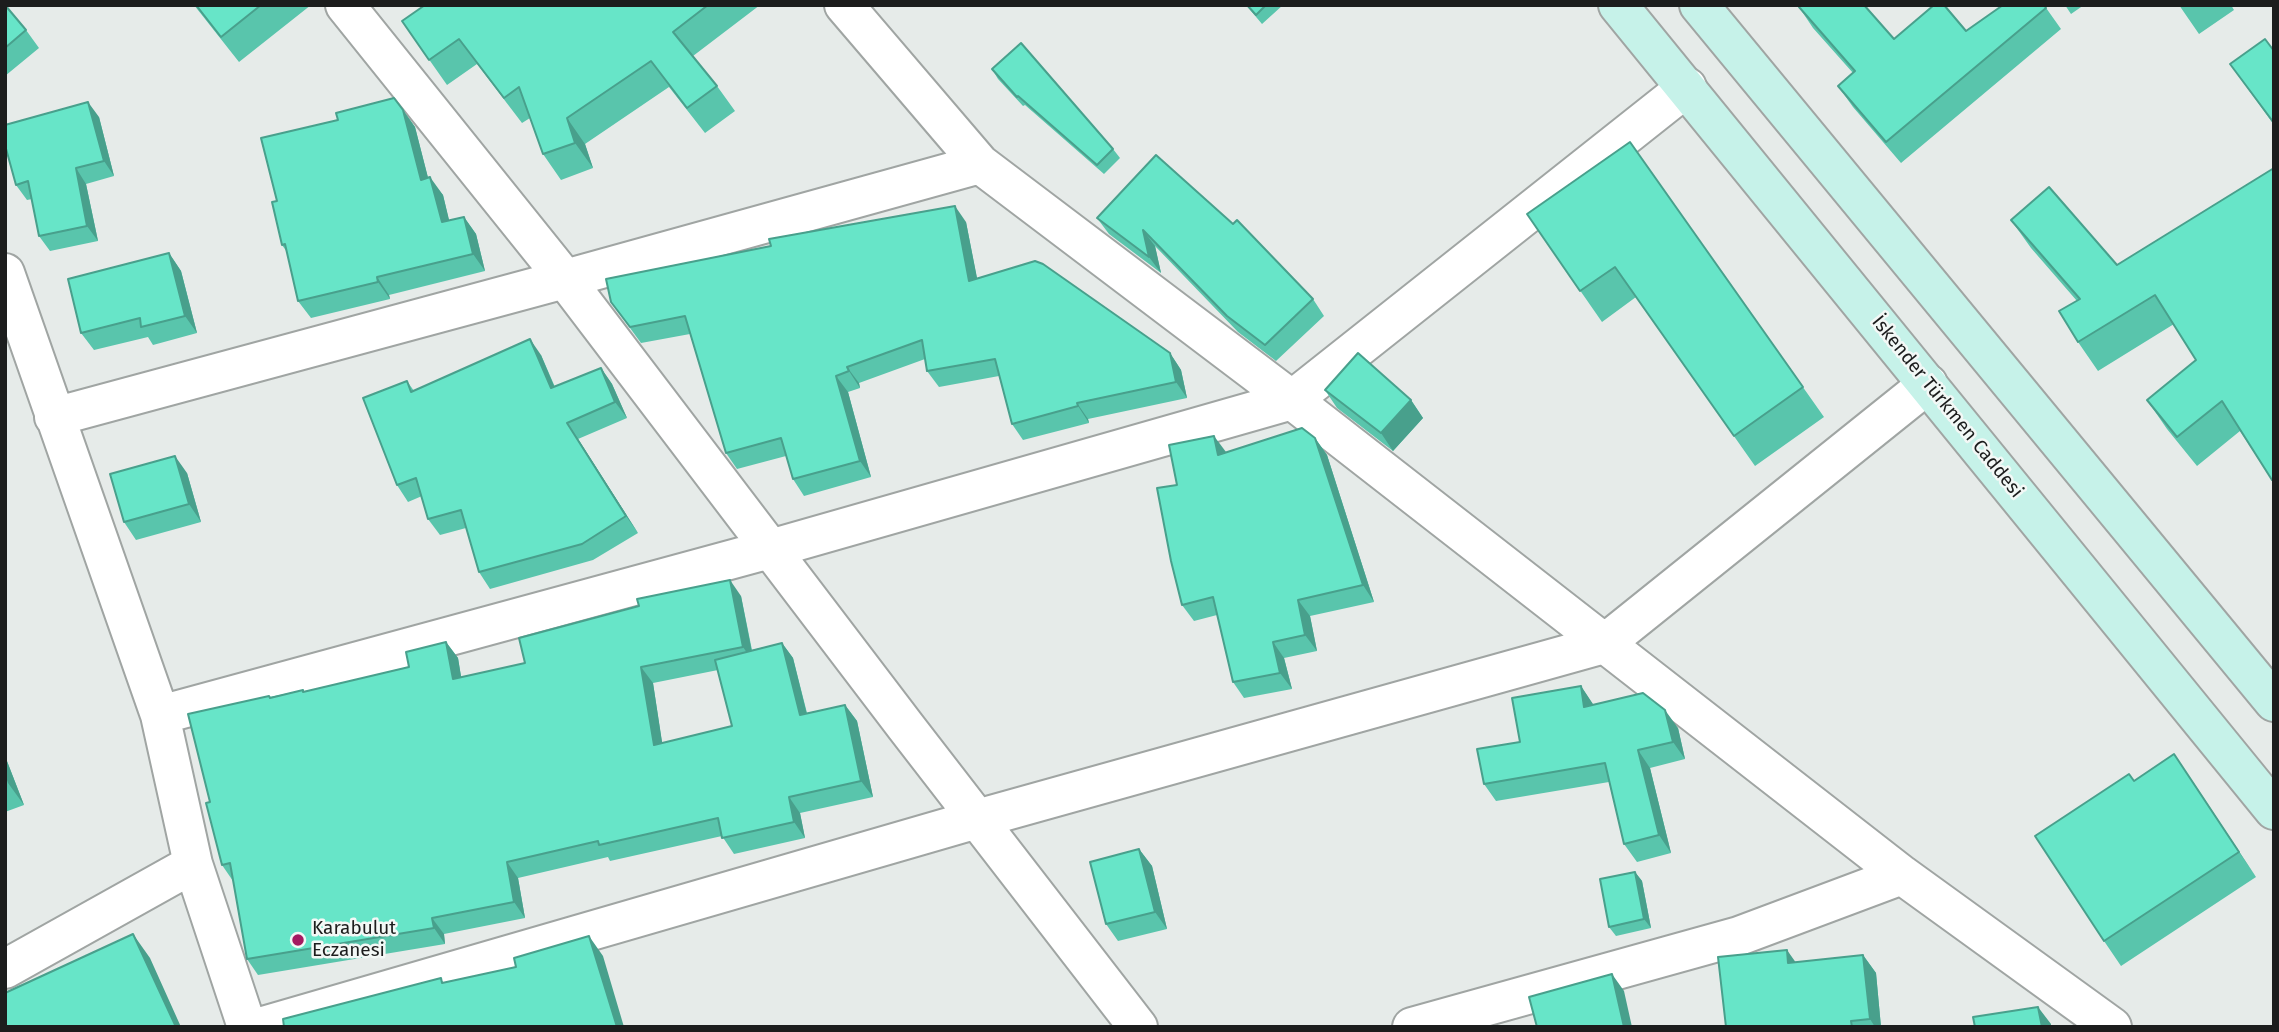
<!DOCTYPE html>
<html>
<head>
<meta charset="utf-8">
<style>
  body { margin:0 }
  #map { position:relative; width:2279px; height:1032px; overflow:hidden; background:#e6ebe9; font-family:"Fira Sans",sans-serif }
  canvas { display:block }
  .frame { position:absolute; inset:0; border:7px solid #1c1d1d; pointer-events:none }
</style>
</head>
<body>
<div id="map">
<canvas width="2279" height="1032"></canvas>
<div class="frame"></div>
</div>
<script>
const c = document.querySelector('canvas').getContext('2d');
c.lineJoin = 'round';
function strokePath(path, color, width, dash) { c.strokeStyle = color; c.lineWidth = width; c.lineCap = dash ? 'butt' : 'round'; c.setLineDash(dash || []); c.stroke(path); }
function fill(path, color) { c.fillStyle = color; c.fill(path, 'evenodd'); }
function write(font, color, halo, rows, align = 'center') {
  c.font = font + ' "Fira Sans",sans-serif'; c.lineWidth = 5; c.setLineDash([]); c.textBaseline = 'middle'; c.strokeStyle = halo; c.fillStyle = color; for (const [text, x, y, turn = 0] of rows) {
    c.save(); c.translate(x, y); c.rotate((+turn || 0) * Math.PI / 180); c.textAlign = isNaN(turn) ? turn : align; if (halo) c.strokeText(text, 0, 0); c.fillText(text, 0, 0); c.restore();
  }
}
const minor = new Path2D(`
  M345,5l220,274 341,448 232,300
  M844,5l136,159 312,236 610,475 210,152
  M5,273l155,442 33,149 54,163
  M54,417l511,-138 415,-115
  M160,715l610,-166 522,-149 395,-313
  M5,969l188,-105
  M260,1027l717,-208 627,-175 324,-260
  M1412,1027l327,-91 163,-61`);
const secondary = new Path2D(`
  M1618,5l656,805
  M1699,5l575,697`);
const wall = new Path2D(`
  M5,5l21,25 13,18 -34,28z
  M194,5h117l-72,57z
  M425,5h335l-67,51 24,30 18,25 -30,22 -36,-46 -84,57 8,24 -32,12 -18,-26 -13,-36 -8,5 -45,-59 -30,21 -45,-64z
  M1246,5h37l-21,19z
  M2044,5l17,24 -160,134 -48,-56 -15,-21 15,-13 -40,-45 -14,-21 95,32 72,-8z
  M2065,5h19l-13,9z
  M2179,5h52l3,5 -35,24z
  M2274,51v74l-44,-61z
  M992,69l121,80 7,9 -16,16 -79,-69 -2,1 -25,-27z
  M403,110l12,17 13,51 15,17 6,26 15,-4 12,17 9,37 -96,24 1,4 -79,19 -13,-17 -11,-49 -5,-7 -5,-44z
  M99,117l15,59 -28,8 12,57 -48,10 -11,-15 -7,-37 -5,1 -11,-15z
  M1630,142l194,275 -69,49 -119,-169 -34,25 -75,-108z
  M2274,168v315l-34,-52 -43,35 -30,-37 -20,-29 49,-40 -22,-36 -76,47 -20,-29 -1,-41 -46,-53 -20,-28 106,45z
  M1097,218l136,6 80,75 11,17 -48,45 -38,-29 -83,-86 6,27 -52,-39z
  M966,222l11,57 193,74 11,17 6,28 -99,21 1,4 -66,17 -11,-16 -13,-48 -60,11 -12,-16 -2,-12 -66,24 1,5 -12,4 23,85 -67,19 -11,-17 -7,-23 -49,13 -11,-16 -36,-119 -49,9 -30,-41z
  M169,253l12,18 16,62 -44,12 -5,-8 -54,13 -13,-17z
  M541,355l14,32 46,-19 11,16 15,34 -49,21 60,94 -45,27 -103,29 -11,-17 -13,-44 -26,7 -12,-16 -6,-23 -14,6 -11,-17 10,-104 7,10z
  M1325,390l86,10 12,18 -30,33 -56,-43z
  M1315,438l12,17 47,147 -64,14 7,35 -33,7 8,31 -48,9 -11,-16 -16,-67 -23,6 -12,-16 -5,-120 49,-32z
  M187,473l14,49 -65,18 -12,-18z
  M741,596l11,54 30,-7 11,15 14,55 38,-8 12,16 16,76 -73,16 5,25 -71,16 -12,-18 -112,25 -2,-4 -90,21 7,40 -81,16 1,10 -187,31 -11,-16 -14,-78 -11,-16 -12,-63 59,-106 1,1 33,-7 1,2 105,-25 37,-25 12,16 3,19 64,-14zM718,670l14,56 -70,17 -9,-60z
  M1581,686l12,19 85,23 7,31 -35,9 21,85 -34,9 -13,-18 -15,-62 -113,19 -12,-17 36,-42z
  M5,756l19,49 -19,7z
  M2191,779l65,98 -135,89 -17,-25 30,-160z
  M1139,849l13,17 15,63 -49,12 -12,-17z
  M1635,872l7,9 9,47 -35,8 -7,-9z
  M1863,955l13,18 5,54h-155l69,-65z`);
const shadedWall = new Path2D(`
  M88,102l11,15 15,59 -10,-15z
  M403,110l12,17 18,70 -12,-17z
  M567,118l18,26 8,24 -18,-25z
  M76,168l10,16 12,57 -11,-15z
  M430,177l13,18 11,45 -12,-18z
  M955,206l11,16 15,76 -12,-17z
  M464,217l12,17 9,37 -12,-17z
  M1143,230l12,16 6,27 -12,-16z
  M169,253l12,18 16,62 -12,-17z
  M377,277l12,18 1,4 -12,-17z
  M530,339l11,16 21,50 -11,-17z
  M1170,353l11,17 6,28 -11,-16z
  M847,367l12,16 1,5 -11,-17z
  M601,368l11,16 15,34 -12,-16z
  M836,376l12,16 23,85 -11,-16z
  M1411,400l12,18 -30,33 -12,-18z
  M1077,403l11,16 1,4 -11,-17z
  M567,423l11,16 60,94 -12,-17z
  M1214,436l12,16 -8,3z
  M1315,438l12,17 47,147 -11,-17z
  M175,456l12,17 14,49 -12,-18z
  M730,580l11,16 13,67 -11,-16z
  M1298,600l12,16 7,35 -12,-16z
  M446,642l12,16 6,36 -11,-15z
  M1273,642l11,16 8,31 -12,-16z
  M782,643l11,15 18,73 -11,-16z
  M641,667l12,16 12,78 -11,-16z
  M1581,686l12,18 4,21 -13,-18z
  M845,705l12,16 16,76 -12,-16z
  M1665,710l13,18 7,31 -12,-17z
  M1638,750l12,18 21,85 -12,-18z
  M2174,754l17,25 65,98 -17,-25z
  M5,756l19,49 -16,-22 -3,-9z
  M789,797l11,16 5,25 -11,-16z
  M1139,849l13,17 15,63 -12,-17z
  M507,862l11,16 7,40 -11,-16z
  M1635,872l7,9 9,47 -7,-9z
  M432,918l12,16 1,10 -11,-16z
  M133,934l17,24 31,69h-5z
  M589,936l14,20 21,71h-7z
  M1787,950l12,17 -11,-4z
  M1863,955l13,18 5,54h-6l-5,-8z
  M1612,974l12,17 8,36h-8z
  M2038,1007l13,17v3h-9z`);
const building = new Path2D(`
  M5,5l21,25 -21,18z
  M196,5h65l-40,32z
  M425,5h283l-35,27 44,54 -30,22 -36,-47 -84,57 8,25 -32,11 -24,-67 -15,11 -45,-59 -30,21 -27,-39z
  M1247,5h19l-10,10z
  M1801,5h63l30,34 40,-34h10l22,26 37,-26h41l2,3 -160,134 -48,-56 17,-15 -56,-64z
  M2265,39l9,12v72l-44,-59z
  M1021,43l92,106 -16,16 -79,-69 -1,1 -25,-28z
  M394,98l9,12 18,70 9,-3 12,45 22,-5 9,37 -96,23 1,5 -80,19 -13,-57 -3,1 -10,-43 5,-1 -16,-63 77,-18 -2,-7z
  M88,102l16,59 -28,7 11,58 -48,10 -11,-55 -12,4 -11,-40v-20z
  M1630,142l173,245 -69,49 -119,-169 -35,24 -53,-77z
  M1156,155l77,69 4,-4 76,79 -48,46 -38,-29 -84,-86 6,27 -52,-39z
  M2274,168v311l-2,1 -50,-79 -45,36 -30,-37 49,-40 -41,-65 -77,47 -19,-31 21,-12 -69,-79 38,-33 68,78z
  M955,206l14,75 66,-20 8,3 127,89 6,29 -99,21 1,3 -66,18 -17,-65 -68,12 -5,-31 -75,27 2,4 -13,5 24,85 -67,18 -12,-41 -55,15 -41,-137 -55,11 -19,-25 -5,-23 165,-33 -2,-7z
  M169,253l16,63 -44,11 -1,-9 -59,15 -13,-54z
  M530,339l21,49 50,-20 14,34 -48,21 59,93 -44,28 -103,28 -18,-62 -33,9 -12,-41 -19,7 -34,-87 44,-17 4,11z
  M1358,353l53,47 -30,33 -56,-43z
  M1302,428l13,10 48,147 -65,15 7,35 -32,7 7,31 -47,9 -20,-85 -31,8 -11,-44 -14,-73 20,-3 -8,-40 45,-9 4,19z
  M175,456l14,48 -65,18 -14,-48z
  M730,580l13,67 -102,20 13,78 78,-19 -17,-66 67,-17 18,72 45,-10 16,76 -72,16 5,25 -72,16 -4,-20 -119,27 -1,-4 -91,21 7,40 -82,16 2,10 -187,31 -17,-96 -8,2 -16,-62 4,-1 -22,-88 81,-18 1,2 33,-8v2l106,-25 -3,-15 40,-10 7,37 72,-16 -6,-25 120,-32 -2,-7z
  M1581,686l3,21 59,-14 22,17 8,32 -35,8 21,85 -35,9 -19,-81 -121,21 -7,-35 43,-7 -8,-44z
  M2174,754l65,98 -135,89 -69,-105 94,-62 5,7z
  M1139,849l16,63 -49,12 -16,-62z
  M1635,872l9,47 -35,8 -9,-48z
  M133,934l43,93h-171v-34z
  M589,936l28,91h-333l-1,-8 158,-41 1,5 74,-16 -2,-9z
  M1787,950l1,13 75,-8 7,64 -19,2 1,6h-126l-8,-70z
  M1612,974l12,53h-87l-8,-30z
  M2038,1007l4,20h-67l-2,-10z`);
const markers = [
  [298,940,7,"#a41a61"]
];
const streetNames = [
  ["İskender Türkmen Caddesi",1947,407,51]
];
const poiNames = [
  ["Karabulut",312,929],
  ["Eczanesi",312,951]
];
strokePath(minor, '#a0a5a3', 42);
strokePath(secondary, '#a0a5a3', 42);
strokePath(minor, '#fff', 38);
strokePath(secondary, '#c6f2e9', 38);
fill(wall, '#59c5ac');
fill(shadedWall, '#48a08c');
fill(building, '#67e5c8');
strokePath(building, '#48a08c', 2);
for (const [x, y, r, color] of markers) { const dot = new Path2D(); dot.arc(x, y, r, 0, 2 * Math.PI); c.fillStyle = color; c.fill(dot); strokePath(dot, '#f3f8f6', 2.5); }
write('19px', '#1c1d1d', '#f3f8f6', streetNames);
write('19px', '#1c1d1d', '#f3f8f6', poiNames, 'left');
</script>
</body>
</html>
